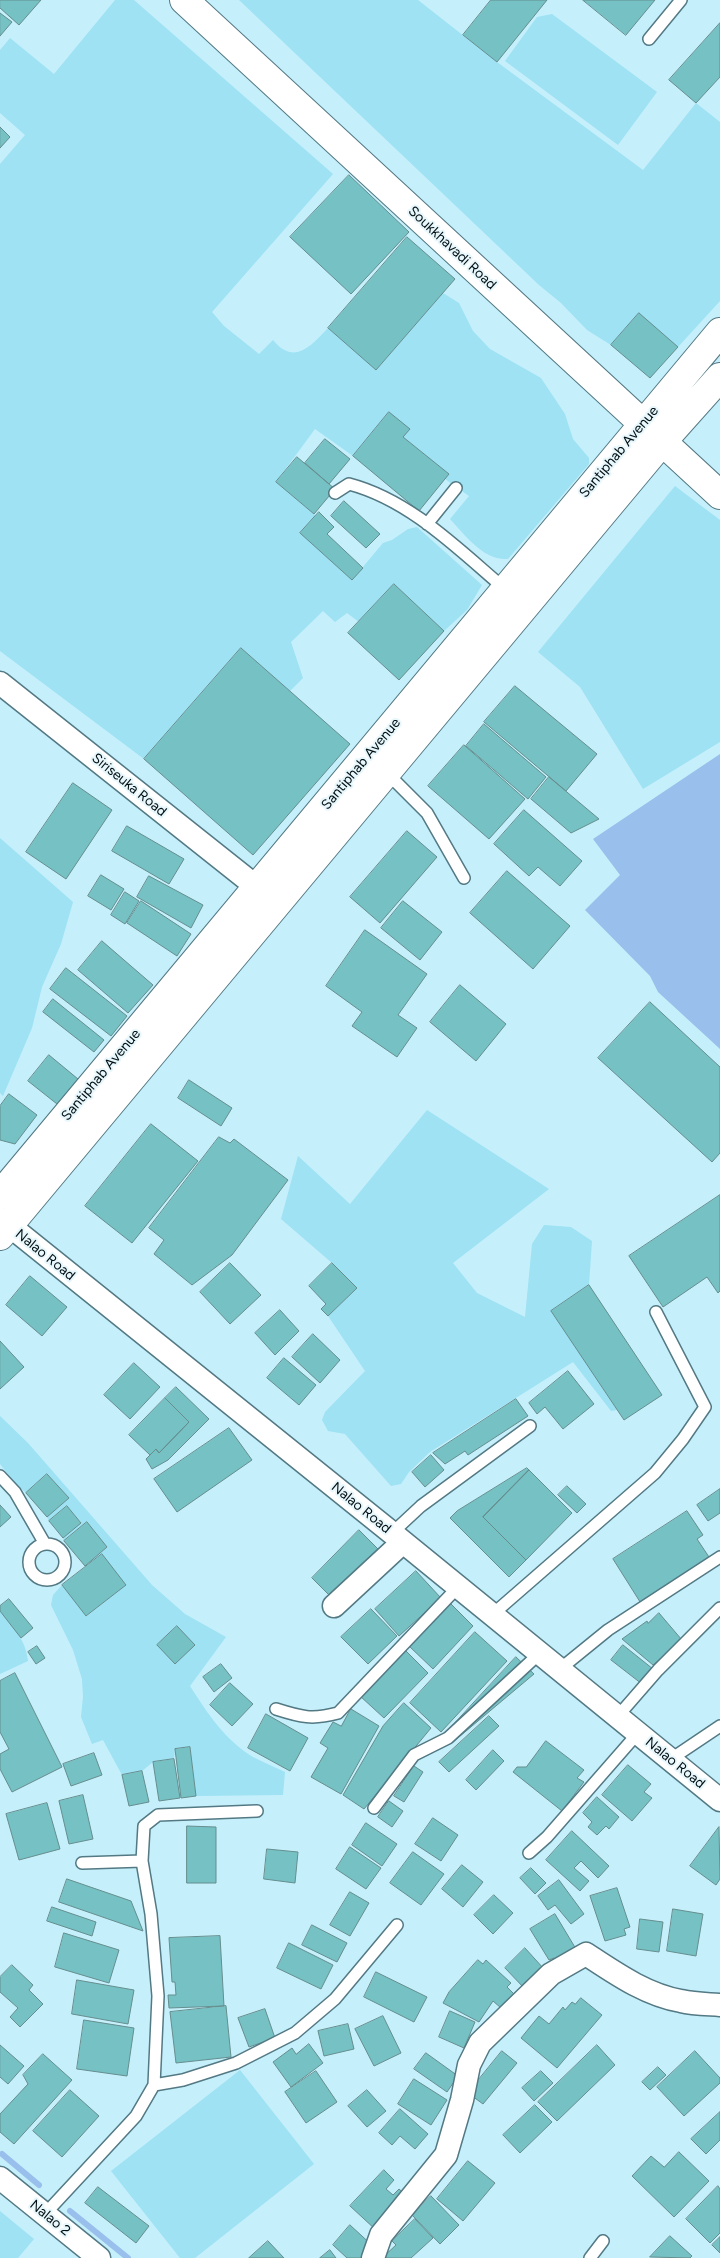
<!DOCTYPE html>
<html>
<head>
<meta charset="utf-8">
<style>
  body { margin:0 }
  canvas { display:block; background:#c5effa }
</style>
</head>
<body>
<canvas width="720" height="2258"></canvas>
<script>
const c = document.querySelector('canvas').getContext('2d');
c.lineJoin = 'round';
function fill(path, color) { c.fillStyle = color; c.fill(path, 'evenodd'); }
function strokePath(path, color, width, dash) { c.strokeStyle = color; c.lineWidth = width; c.lineCap = dash ? 'butt' : 'round'; c.setLineDash(dash || []); c.stroke(path); }
function write(font, color, halo, rows, align = 'center') {
  c.font = font + ' Figtree,sans-serif'; c.lineWidth = 4; c.setLineDash([]); c.textBaseline = 'middle'; c.strokeStyle = halo; c.fillStyle = color; for (const [text, x, y, turn = 0] of rows) {
    c.save(); c.translate(x, y); c.rotate((+turn || 0) * Math.PI / 180); c.textAlign = isNaN(turn) ? turn : align; if (halo) c.strokeText(text, 0, 0); c.fillText(text, 0, 0); c.restore();
  }
}
const green = new Path2D(`
  M115,0h19l199,174 -121,138 12,14 35,28 14,-14c21,26 38,6 55,-12l48,42 67,-77 16,10 14,28 17,18 51,29 24,36 8,25 16,19v6l-81,95c-24,2 -43,-24 -58,-40l19,-23 -24,-17 4,-5 -46,-37 -14,-25 -36,44 -38,-27 -39,53 40,34 -15,17 51,47 31,-37 9,-3 16,-11 9,-2 65,58 -15,25 -23,21 -50,-47 -35,38 -12,-9 -12,9 -12,-11 -32,31 12,36 -13,13 -49,-43 -97,111 -144,-108v-487l25,-29 -25,-22v-63l10,-12 44,36z
  M239,0h179l79,62 146,108 53,-67 24,19v179l-42,46 -67,-2 -24,-15 -26,-27 -22,-18z
  M552,14l105,78 -39,53 -113,-84 32,-44z
  M675,486l45,34v222l-77,47 -63,-102 -42,-35z
  M0,838l73,64 -12,42 -19,43 -10,41 -29,68 -3,-3z
  M427,1110l122,79 -96,74 24,30 48,24 7,-73 12,-19 27,2 21,14 -3,44 -38,26 66,99 -6,1 -38,-49 -143,90 -21,20 -8,12 -10,2 -46,-52 -17,-3 -6,-11 3,-8 40,-41 -37,-55 29,-28 -25,-25 -51,-44 17,-63 52,48z
  M0,1416l28,27 124,142 33,29 41,23 -36,49c17,27 35,54 63,71 10,5 21,10 32,15l-2,23 -87,1 -6,-49 -15,2 -1,10 -21,3 -11,9 -20,4 -19,-35 -11,4 -11,-27 2,-20 -1,-18 -9,-29 -22,-45 2,-10 9,-10 25,31 39,-31 -24,-31 -17,12 22,-19 -20,-25 -23,19 -1,-3 18,-16 -14,-16 -18,15 -2,-4 22,-19 -22,-24 -21,19 -11,-10 -15,-19z
  M0,1611c13,16 26,29 28,50l-28,13z
  M240,2070l74,94 -119,94h-15l-69,-87z
  M0,2211l34,28 -16,19h-18z`);
const water = new Path2D(`
  M720,754v295l-62,-57 -8,-16 -65,-66 35,-35 -27,-36z`);
const stream = new Path2D(`
  M2,2154l37,31
  M70,2211l58,47`);
const building = new Path2D(`
  M0,0h41l-22,25 -19,-17z
  M491,0h56l-50,62 -34,-27z
  M583,0h72l-29,35z
  M0,13l12,9 -12,14z
  M720,23v54l-24,26 -27,-23z
  M0,127l10,10 -10,11z
  M349,175l60,57 -58,62 -61,-57z
  M407,237l48,42 -79,91 -48,-42z
  M639,313l39,34 -28,31 -39,-33z
  M389,412l21,17 -7,8 46,37 -30,37 -66,-55z
  M325,439l25,20 -21,25 -24,-21z
  M297,457l38,32 -21,25 -38,-32z
  M344,501l36,33 -14,14 -35,-32z
  M319,512l15,15 -7,7 36,34 -11,12 -52,-47z
  M394,584l50,47 -45,49 -51,-47z
  M241,648l109,96 -97,111 -109,-96z
  M515,686l82,68 -31,37 -82,-69z
  M484,724l62,53 -18,22 -62,-53z
  M464,745l61,54 -36,40 -61,-53z
  M549,777l50,42 -28,14 -40,-34z
  M73,783l39,27 -46,69 -40,-27z
  M524,810l58,51 -22,25 -22,-19 -9,9 -35,-32z
  M127,826l57,33 -15,25 -57,-33z
  M407,831l30,26 -57,66 -30,-26z
  M507,871l63,55 -37,43 -63,-56z
  M101,875l23,14 -13,21 -23,-14z
  M149,876l54,29 -12,23 -54,-31z
  M125,892l14,9 -14,23 -14,-9z
  M141,901l50,33 -14,22 -50,-33z
  M403,901l39,31 -22,28 -39,-32z
  M365,930l62,44 -29,41 19,13 -20,29 -45,-31 10,-14 -36,-26z
  M102,941l51,44 -25,28 -50,-43z
  M66,968l61,48 -16,20 -61,-47z
  M460,985l46,39 -30,37 -46,-39z
  M53,999l51,41 -10,12 -51,-40z
  M650,1002l70,65v86l-8,9 -114,-104z
  M49,1055l29,24 -21,25 -29,-23z
  M189,1080l43,28 -11,18 -43,-28z
  M9,1094l28,21 -22,29 -15,-4v-34z
  M151,1124l47,37 -66,82 -47,-37z
  M219,1137l11,6 4,-4 54,41 -56,75 -40,30 -38,-31 10,-14 -15,-12z
  M720,1195v96l-2,2 -11,-16 -44,30 -34,-51z
  M230,1263l31,32 -31,29 -30,-32z
  M332,1263l25,25 -29,28 -7,-7 5,-5 -17,-18z
  M30,1276l37,31 -25,29 -36,-31z
  M589,1285l73,110 -38,25 -73,-109z
  M280,1310l19,21 -24,24 -20,-22z
  M313,1334l27,26 -20,23 -28,-26z
  M0,1341l24,26 -24,22z
  M284,1358l32,27 -17,20 -32,-27z
  M134,1363l26,24 -30,32 -26,-24z
  M568,1371l26,33 -31,25 -18,-22 -8,7 -8,-11z
  M176,1387l33,32 -41,41 -16,9 -6,-10 10,-10 3,4 30,-31 -24,-24z
  M165,1398l24,24 -30,31 -3,-4 -6,6 -21,-20z
  M516,1399l12,17 -60,39 -3,-4 -20,13 -12,-11z
  M229,1428l23,32 -75,52 -23,-33z
  M431,1455l13,15 -19,17 -13,-15z
  M527,1468l2,2 -46,47 43,43 -17,17 -59,-59 7,-7z
  M529,1470l43,43 -46,47 -43,-43z
  M47,1474l22,24 -22,19 -21,-24z
  M567,1486l19,18 -9,9 -19,-18z
  M720,1489v24l-12,8 -11,-16z
  M0,1505l11,12 -11,10z
  M67,1506l14,17 -18,15 -14,-17z
  M687,1511l16,24 -6,4 14,21 -69,45 -29,-46z
  M87,1522l20,25 -22,19 -21,-25z
  M359,1530l19,19 -47,48 -19,-19z
  M102,1554l24,31 -40,31 -24,-31z
  M416,1571l25,27 -42,38 -24,-27z
  M9,1599l24,29 -12,10 -21,-27v-5z
  M450,1603l23,23 -40,43 -24,-23z
  M371,1609l26,27 -29,28 -27,-27z
  M659,1613l23,27 -29,25 -31,-26 25,-18 1,2z
  M177,1626l18,19 -20,19 -18,-19z
  M475,1632l32,29 -66,71 -31,-29z
  M623,1645l30,24 -11,15 -31,-24z
  M37,1646l8,12 -9,6 -8,-12z
  M405,1650l23,23 -44,45 -24,-22z
  M516,1657l18,17 -81,68 -8,-8z
  M221,1664l11,14 -18,14 -11,-15z
  M15,1673l47,94 -50,25 -12,-23v-15l9,-5 -9,-17v-51z
  M230,1683l23,21 -21,22 -22,-21z
  M404,1703l27,25 -67,81 -21,-14 40,-69z
  M351,1709l28,17 -38,68 -30,-17 17,-29 -8,-5 13,-21 8,4z
  M266,1714l42,24 -18,33 -42,-23z
  M489,1716l10,10 -50,46 -10,-10z
  M546,1741l38,29 -7,8 7,4 -22,29 -49,-39 4,-5h9z
  M190,1747l6,49 -15,2 -6,-49z
  M493,1750l11,11 -28,29 -10,-10z
  M94,1753l8,22 -31,11 -8,-22z
  M174,1759l6,39 -21,3 -6,-39z
  M628,1765l23,19 -7,8 8,6 -20,23 -30,-26z
  M414,1766l9,6 -19,30 -10,-6z
  M142,1771l7,31 -20,4 -7,-31z
  M83,1795l10,44 -24,5 -10,-43z
  M597,1797l22,20 -10,12 -3,-3 -9,9 -9,-8 4,-5 -9,-9z
  M389,1801l14,10 -11,16 -14,-10z
  M47,1803l13,46 -41,11 -13,-46z
  M433,1818l25,17 -17,26 -26,-17z
  M366,1823l31,21 -15,22 -30,-21z
  M187,1826l29,1v56h-29z
  M719,1827l1,52 -4,6 -26,-19z
  M572,1831l37,35 -11,12 -17,-17 -7,7 15,13 -9,10 -34,-31z
  M350,1847l31,21 -15,21 -30,-20z
  M267,1849l31,3 -3,31 -31,-4z
  M413,1852l31,22 -23,31 -31,-22z
  M462,1865l21,17 -20,25 -21,-18z
  M531,1868l15,15 -11,11 -15,-16z
  M67,1879l64,22 12,30 -84,-29z
  M559,1880l25,34 -13,10 -16,-19 -7,5 -10,-14z
  M617,1888l13,39 -6,2 2,6 -21,6 -15,-45z
  M350,1892l19,11 -19,33 -20,-11z
  M494,1895l19,18 -20,21 -19,-19z
  M52,1907l44,15 -4,14 -45,-15z
  M673,1909l30,5 -7,42 -29,-5z
  M555,1914l21,35 -20,12 -2,-3 -5,2 -19,-31z
  M640,1919l23,3 -4,30 -22,-3z
  M312,1925l35,18 -10,19 -35,-17z
  M64,1933l55,17 -10,33 -54,-16z
  M220,1936l4,70 -55,2 -1,-13h8l-1,-13h-3l-3,-44z
  M289,1943l44,22 -12,24 -44,-21z
  M525,1948l19,21 -20,19 -19,-20z
  M478,1960l5,4 3,-4 25,23 -4,4 7,7 -13,14 -8,-7 -14,21 -36,-19 6,-11z
  M12,1965l21,20 -4,5 14,14 -23,23 -10,-10 8,-9 -18,-16v-15z
  M376,1972l51,25 -13,25 -50,-25z
  M77,1980l57,10 -6,34 -56,-10z
  M581,1998l21,17 -45,53 -36,-30 18,-22 10,8 14,-17 2,3 7,-8 3,2z
  M226,2006l5,51 -55,6 -6,-51z
  M265,2009l10,29 -26,9 -11,-29z
  M450,2011l25,11 -11,26 -25,-11z
  M383,2016l18,37 -27,13 -19,-37z
  M84,2020l50,8 -7,48 -50,-7z
  M348,2024l6,25 -30,7 -6,-25z
  M309,2044l14,19 -32,24 -18,-25 19,-14 4,6z
  M0,2045l24,21 -16,18 -8,-7z
  M597,2045l18,20 -58,56 -19,-19z
  M502,2051l15,12 -34,41 -15,-11z
  M695,2051l25,27v5l-36,33 -27,-29z
  M426,2053l32,23 -11,16 -33,-23z
  M43,2054l29,26 -58,64 -14,-12v-18l28,-30 -5,-9z
  M658,2067l8,8 -16,15 -8,-8z
  M316,2071l21,31 -31,21 -21,-31z
  M541,2071l12,12 -19,18 -12,-13z
  M414,2079l33,21 -16,25 -33,-21z
  M70,2090l29,26 -37,41 -29,-26z
  M367,2090l19,21 -19,16 -19,-21z
  M535,2105l17,17 -32,31 -17,-18z
  M400,2109l28,25 -13,15 -15,-13 -8,9 -13,-12z
  M720,2112v28l-14,14 -15,-15z
  M679,2152l30,29 -35,36 -42,-41 19,-20 13,11z
  M468,2161l27,22 -32,38 -26,-22z
  M384,2170l10,10 -8,9 7,6 6,-6 8,7 -31,34 -26,-24z
  M718,2186l2,3v44l-10,10 -24,-24z
  M98,2187l51,39 -13,17 -51,-40z
  M431,2196l28,29 -19,19 -28,-29z
  M415,2219l18,19 -22,20h-29l14,-13 -4,-4z
  M350,2225l25,23 -10,10h-18l-14,-13z
  M670,2236l22,20 -2,2 -40,-1z
  M720,2237v16l-8,-8z
  M268,2241l16,17h-35z
  M330,2250l6,8h-16z`);
const lane = new Path2D(`
  M649,39l32,-39
  M335,493l14,-9c61,16 109,65 156,105
  M427,524l29,-36
  M387,773l40,40 37,65
  M0,1476l15,16 30,52
  M392,1533l29,-27 109,-80
  M29 1562a18 18 0 1 1 36 0a18 18 0 1 1-36 0Z
  M493,1614l162,-141 28,-34 22,-32 -49,-95
  M560,1669l48,-39 112,-73
  M276,1709c25,8 36,11 62,4l120,-126
  M618,1716l40,-46 62,-62
  M671,1759l49,-33
  M374,1808l40,-53 34,-17 92,-85
  M529,1853l18,-16 91,-104
  M82,1863l60,-2
  M154,2085l29,-5 53,-17 59,-30 40,-34 62,-74
  M45,2214l91,-98 18,-31 4,-89 -7,-82 -9,-53 2,-35 14,-11 99,-4
  M590,2258l13,-17`);
const street = new Path2D(`
  M0,683l258,205
  M0,1218l392,315 328,267
  M334,1606l69,-64
  M0,2178l99,80
  M373,2258l8,-23 65,-80 16,-55 7,-35 11,-22 71,-69 35,-20c29,19 60,41 95,47 13,3 26,3 39,4`);
const secondary = new Path2D(`
  M184,0l536,495
  M0,1195l720,-863
  M0,1236l662,-794 58,-65`);
const streetNames = [
  ["Soukkhavadi Road",452,248,43],
  ["Santiphab Avenue",619,452,-50],
  ["Santiphab Avenue",361,764,-50],
  ["Siriseuka Road",129,785,39],
  ["Santiphab Avenue",101,1075,-50],
  ["Nalao Road",45,1255,39],
  ["Nalao Road",361,1508,39],
  ["Nalao Road",675,1763,39],
  ["Nalao 2",50,2218,39]
];
fill(green, '#9ee2f4');
fill(water, '#99bfec');
strokePath(stream, '#99bfec', 6);
fill(building, '#75c1c4');
strokePath(building, '#658e8f', 1);
strokePath(lane, '#537984', 14);
strokePath(street, '#537984', 25);
strokePath(secondary, '#537984', 30);
strokePath(lane, '#fff', 11);
strokePath(street, '#fff', 22);
strokePath(secondary, '#fff', 28);
write('14px', '#020f13', '#e7f7fc', streetNames);
</script>
</body>
</html>
